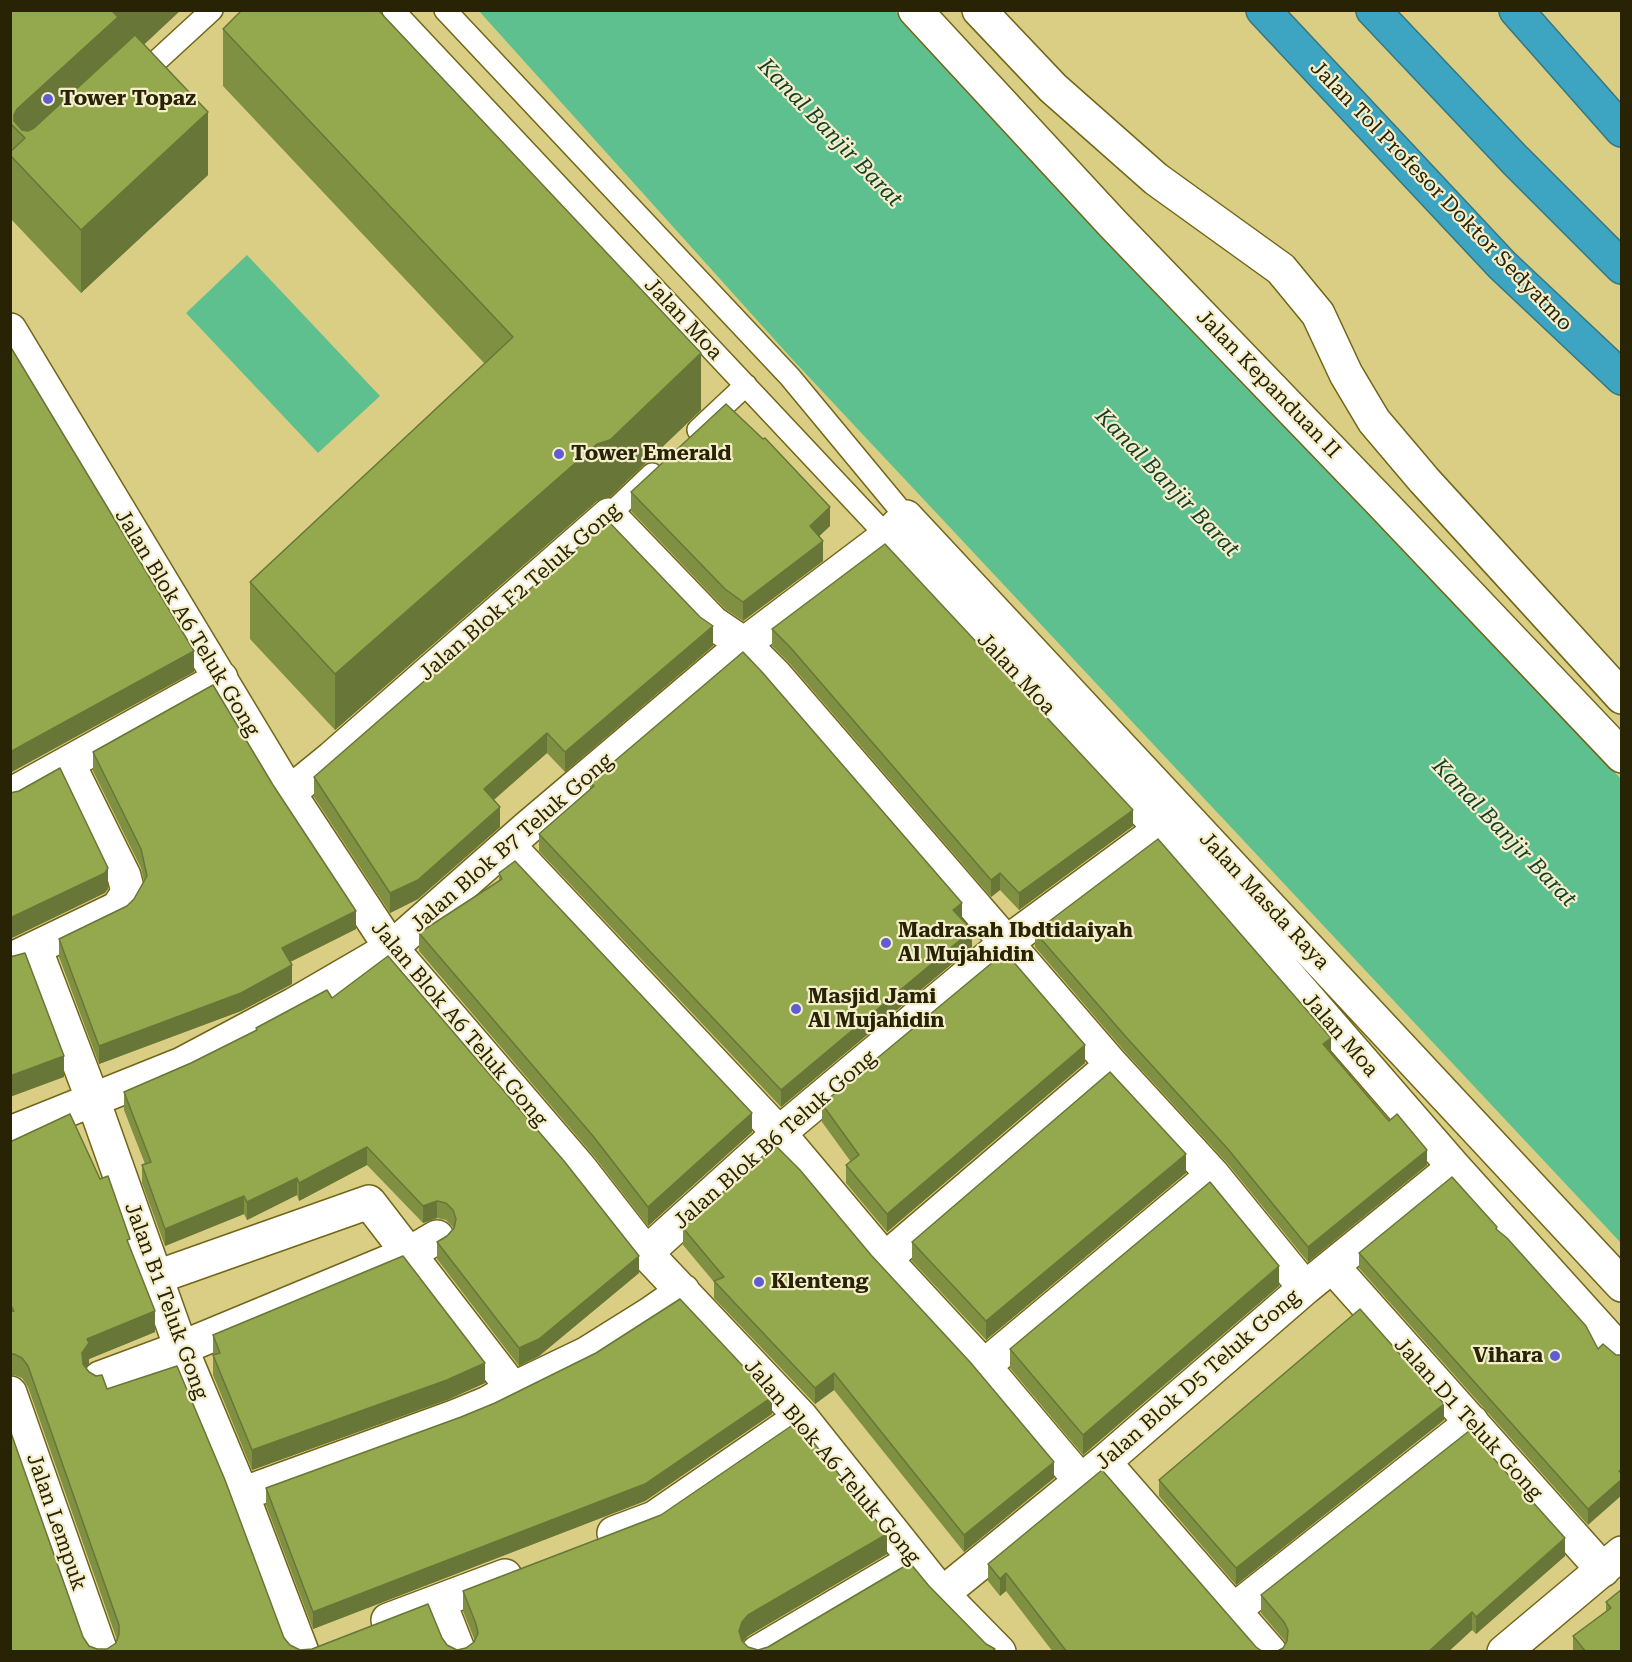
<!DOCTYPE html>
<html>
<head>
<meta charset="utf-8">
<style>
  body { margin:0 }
  #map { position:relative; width:1632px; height:1662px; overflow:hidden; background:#dace84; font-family:"Roboto Serif",serif }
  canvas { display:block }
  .frame { position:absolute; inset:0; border:12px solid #282304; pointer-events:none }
</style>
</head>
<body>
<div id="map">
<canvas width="1632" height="1662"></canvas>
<div class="frame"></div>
</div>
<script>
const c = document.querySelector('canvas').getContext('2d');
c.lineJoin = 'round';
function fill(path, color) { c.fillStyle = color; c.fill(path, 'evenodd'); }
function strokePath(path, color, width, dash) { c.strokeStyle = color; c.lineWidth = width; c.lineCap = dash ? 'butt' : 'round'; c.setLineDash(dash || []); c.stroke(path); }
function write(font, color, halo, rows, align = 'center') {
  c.font = font + ' "Roboto Serif",serif'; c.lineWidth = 4.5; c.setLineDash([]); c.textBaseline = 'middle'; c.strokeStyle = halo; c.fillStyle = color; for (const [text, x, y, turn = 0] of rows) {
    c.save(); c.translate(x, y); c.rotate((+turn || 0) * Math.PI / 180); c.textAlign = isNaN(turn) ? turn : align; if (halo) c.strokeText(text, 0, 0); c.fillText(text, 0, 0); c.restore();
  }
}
const water = new Path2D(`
  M479,11h416l726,768v464l-829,-884z
  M247,255l133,141 -62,57 -132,-140z`);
const service = new Path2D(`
  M393,10l494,526
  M445,10l345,367 116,140
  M137,79l75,-69
  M698,430l48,-45
  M609,515l43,-41`);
const minor = new Path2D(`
  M915,10l198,214 266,276 243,256
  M979,10l74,78 103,91 125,90 37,45 28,60 28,47 50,59 198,217
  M10,330l279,463 102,155 188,219 67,86 155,164 141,177 57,58
  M887,536l274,293 293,338 168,186
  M289,793l43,-35 277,-243 104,108 31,21 32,32 336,389 101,110 92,113
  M10,795l211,-117
  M508,845l271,288 106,126 99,107 96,114
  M35,948l58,152 88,248 61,146 60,158
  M10,960l108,-52 10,-16 -4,-16 -56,-113
  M10,1133l172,-69 111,-59 98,-57 136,-120 217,-184 143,-108 19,-19 716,768
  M646,1253l133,-120 227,-190 155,-114
  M885,1259l227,-194
  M1333,1267l270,303
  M157,1277l212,-75 144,187 -25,14 -34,14 -212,77
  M984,1366l229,-191
  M100,1378l81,-30 229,-95 27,-16
  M513,1389l73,-35 64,-40 33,-23
  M10,1393l91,259
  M1104,1462l166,190
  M614,1533l40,-15 147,-101
  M942,1594l162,-132 201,-174 149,-121
  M439,1601l20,51
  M1234,1610l238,-188
  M388,1620l117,-44
  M758,1652l156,-92
  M1504,1652l118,-99`);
const motorway = new Path2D(`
  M1263,10l239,255 120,113
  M1373,10l142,150 107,107
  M1516,10l106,120`);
const wall = new Path2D(`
  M10,10l134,35 64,130 -127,118 -71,-75z
  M223,29l478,381 -91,87 -13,4 -262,229 -85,-91v-57l235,-218 -262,-278z
  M631,492l199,34 -11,10 4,25 -80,60 -18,-12 -94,-98z
  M772,629l361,197 -114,84 -19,-20 -9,7 -201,-233 -18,-18z
  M713,646l-148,126 -18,-19 -53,47 6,27 -82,72 -28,14 -76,-116v-20z
  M93,752l263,177 -66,33 2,22 -51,27 -142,53 -40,-107v-18l68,-33 7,-7 10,-18 -3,-13 -48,-97z
  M590,782l372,137 10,28 -191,160 -242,-256v-17l51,-44z
  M499,873l253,259 -104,94 -55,-71 -174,-204v-18l80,-51z
  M1035,932l296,121 96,112 -119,97 -81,-99 -101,-110 -91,-106z
  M332,998l307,275 -100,83 -20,10 -82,-107v-17l10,-6 6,-7v-2l-7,-7 -9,-2 -14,5 -56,-58 -68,36 -2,-6 -50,25 -3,-6 -79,32 -23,-63v-18l3,-1 -21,-54v-18l67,-29 65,-32v-3z
  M1085,1063l-198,169 -41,-49v-18l5,-3 -29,-40v-18z
  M10,1142l120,105 25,85 -66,27v5l-3,4 21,21 183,256 10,5 142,-12 5,7 10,5 9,-2 8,-6 1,-1 -12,-30v-20l424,-37 -139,82 -5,6 5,5 10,3 10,-3 161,-61 57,58 9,8h-985l73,-15 6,9 8,3h10l9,-6 1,-3 -89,-253 -6,-9 -8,-3h-4z
  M1186,1173l-200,167 -74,-79v-19z
  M683,1228l371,250 -90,74 -130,-162 -19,14 -101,-106v-16l-31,-37z
  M1497,1230l101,119 18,6 -28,170 -229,-257v-15z
  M1279,1286l-196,169 -73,-87v-19z
  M213,1335l272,48 -38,17 -195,70 -39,-95z
  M772,1414l-127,87 -332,128 -47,-124v-17z
  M1444,1420l-208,165 -77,-89v-16z
  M1565,1556l-89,78 -4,-4 -24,22h-172l7,-4 3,-5 -2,-3 -23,-27v-18z
  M988,1564l268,83 7,5h-210l-47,-61 -6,5 -12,-15z
  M1622,1589v63h-49v-16l33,-25v-9z`);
const shadedWall = new Path2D(`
  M113,10h68l-63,59 -93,69 -11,-11v-12l3,-6z
  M208,112v63l-127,118v-63z
  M701,353v57l-91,87 -13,4 -262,229v-56z
  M830,507v19l-20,19v-19z
  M823,541v20l-80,60v-19z
  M713,626v20l-148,126v-20z
  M194,651v21l-184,101v-21z
  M547,733v20l-63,55v-19z
  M500,807v20l-82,72 -28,14v-20z
  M1133,810v16l-114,84v-17z
  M108,868v21l-3,4 -95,46v-21z
  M1000,873v17l-9,7v-17z
  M962,903v17l-9,-10z
  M356,911v18l-74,37v-18z
  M972,930v17l-191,160v-17z
  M292,965v19l-51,27 -142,53v-18z
  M1331,1038v15l-8,-9z
  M1085,1045v18l-198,169v-18z
  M64,1056v21l-54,20v-21z
  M752,1113v19l-104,94v-19z
  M367,1147v18l-68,36v-18z
  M1427,1150v15l-119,97v-15z
  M1186,1154v19l-200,167v-19z
  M297,1178v17l-50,25v-18z
  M244,1196v18l-79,32v-17z
  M437,1201v17l-14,5v-17z
  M639,1256v17l-100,83 -20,10v-18z
  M1279,1266v20l-196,169v-20z
  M155,1311v21l-66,27v5l-7,10v-21l5,-14z
  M485,1363v20l-38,17 -195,70v-20z
  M834,1373v17l-19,14v-16z
  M772,1397v17l-127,87 -332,128v-17z
  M1444,1404v16l-208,165v-17z
  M1054,1462v16l-90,74v-17z
  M1622,1470v25l-34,30v-16z
  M887,1534v20l-139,82 -6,6 -3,-11 3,-9 6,-7z
  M1565,1538v18l-89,78v-17z
  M1006,1573v18l-6,5v-17z
  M1472,1612v18l-24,22h-20z`);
const building = new Path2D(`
  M10,10h103l-1,1 6,6 -101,92 -3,6v6l8,9 6,1 6,-3 101,-93 73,77 -127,118 -71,-75v-3l15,-14 -15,-15z
  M242,10h136l323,343 -91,87 -13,4 -262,230 -85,-92 263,-245 -290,-308z
  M10,346l184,305 -184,101z
  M726,404l37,35 2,-1 65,69 -20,19 13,15 -80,61 -18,-13 -94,-97z
  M608,521l92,96 13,9 -148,126 -18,-19 -63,56 16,18 -82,73 -28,13 -76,-116z
  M885,544l248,266 -114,83 -19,-20 -9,7 -201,-233 -18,-18z
  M743,652l19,20 200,231 -9,7 19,20 -191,160 -242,-256 55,-48 -4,-4z
  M213,685l60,100 83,126 -74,37 10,17 -51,28 -142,53 -40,-107 68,-33 7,-7 13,-23 -6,-27 -48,-97z
  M60,768l48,100 -3,5 -95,45v-125l9,-2z
  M1158,839l173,199 -8,6 66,77 8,-7 30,36 -119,97 -81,-99 -101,-111 -91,-105z
  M515,861l237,252 -104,94 -55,-71 -174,-203 83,-54 -3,-6z
  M1005,952l80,93 -198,169 -41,-49 13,-10 -37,-51z
  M25,953l39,103 -54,20v-119z
  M388,956l176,205 75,95 -100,83 -20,9 -82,-106 10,-6 7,-8 2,-9 -3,-9 -7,-7 -9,-2 -14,5 -56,-59 -68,36 -2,-5 -50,24 -3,-6 -79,33 -23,-64 9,-3 -27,-70 67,-29 66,-33 -1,-2 71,-38 5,8z
  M1110,1072l76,82 -200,167 -74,-79z
  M70,1114l30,65 8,-3 22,63 -3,1 28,71 -68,28 2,4 -7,10 1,11 6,8 7,4 6,-1 5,14 70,-23 48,114 59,158 6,7 10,5 12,-1 116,-45 14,34 5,7 10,5 9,-2 8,-6 4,-9 -2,-9 -13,-33 198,-76 136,-93 90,112 -139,81 -6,7 -3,9 3,10 6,6 10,3 10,-3 142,-84 19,23 57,58 9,5 -4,3h-981v-222l73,207 6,9 8,3h10l9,-6 3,-9v-9l-91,-259 -6,-8 -8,-4h-4v-42l4,-1 -4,-7v-162z
  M775,1145l25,25 71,85 99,107 84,100 -90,73 -130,-162 -19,15 -101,-107 10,-4 -41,-49z
  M1452,1177l45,50 -1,2 11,9 79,88 12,23 5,-5 13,11h6v115l-3,1 3,3v5l-34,30 -229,-256z
  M1210,1182l69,84 -196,169 -73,-86z
  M403,1256l82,107 -38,17 -195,70 -39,-95 7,-2 -7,-18z
  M680,1299l92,98 -127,87 -332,128 -47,-124 195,-71 34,-14 101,-50z
  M1360,1309l84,95 -208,164 -77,-88z
  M1469,1431l96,107 -89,79 -4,-5 -44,40h-152l7,-4 4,-7 1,-11 -4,-8 -23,-27z
  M1102,1470l154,177 7,5h-196l-61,-79 -6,6 -12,-15z
  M1622,1589v63h-36l-13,-16 38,-28 -5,-6z`);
const markers = [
  [48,99,6,"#5f5cd4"],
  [559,454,6,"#5f5cd4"],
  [886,943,6,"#5f5cd4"],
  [796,1009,6,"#5f5cd4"],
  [759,1282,6,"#5f5cd4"],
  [1555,1356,6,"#5f5cd4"]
];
const poiNames = [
  ["Tower Topaz",60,99],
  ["Tower Emerald",571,454],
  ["Madrasah Ibdtidaiyah",898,931],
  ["Al Mujahidin",898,955],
  ["Masjid Jami",808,997],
  ["Al Mujahidin",808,1021],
  ["Klenteng",771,1282],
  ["Vihara",1543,1356,"right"]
];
const streetNames = [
  ["Jalan Tol Profesor Doktor Sedyatmo",1441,196,46],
  ["Jalan Moa",683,319,47],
  ["Jalan Kepanduan II",1268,384,46],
  ["Jalan Blok F2 Teluk Gong",520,592,-41],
  ["Jalan Blok A6 Teluk Gong",187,623,59],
  ["Jalan Moa",1016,674,47],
  ["Jalan Blok B7 Teluk Gong",512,843,-41],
  ["Jalan Masda Raya",1264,901,47],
  ["Jalan Blok A6 Teluk Gong",459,1024,50],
  ["Jalan Moa",1340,1035,49],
  ["Jalan Blok B6 Teluk Gong",775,1140,-41],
  ["Jalan B1 Teluk Gong",166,1301,70],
  ["Jalan Blok D5 Teluk Gong",1198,1380,-41],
  ["Jalan D1 Teluk Gong",1468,1419,48],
  ["Jalan Blok A6 Teluk Gong",832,1462,50],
  ["Jalan Lempuk",56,1522,71]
];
const waterNames = [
  ["Kanal Banjir Barat",830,133,46],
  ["Kanal Banjir Barat",1167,483,46],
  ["Kanal Banjir Barat",1504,833,46]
];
fill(water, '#5ebf8f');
strokePath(service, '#716517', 24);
strokePath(minor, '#716517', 36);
strokePath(motorway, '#36777f', 36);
strokePath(service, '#fff', 21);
strokePath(minor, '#fff', 33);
strokePath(motorway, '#3da4c1', 33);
fill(wall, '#7f9043');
fill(shadedWall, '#687637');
fill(building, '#94a84e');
strokePath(building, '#687637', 1.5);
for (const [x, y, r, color] of markers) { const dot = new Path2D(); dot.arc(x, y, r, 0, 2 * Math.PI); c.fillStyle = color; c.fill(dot); strokePath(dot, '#f4eeca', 2); }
write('bold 21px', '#282304', '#f4eeca', poiNames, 'left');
write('21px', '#282304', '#f4eeca', streetNames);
write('italic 22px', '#143e2a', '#f4eeca', waterNames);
</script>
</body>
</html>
